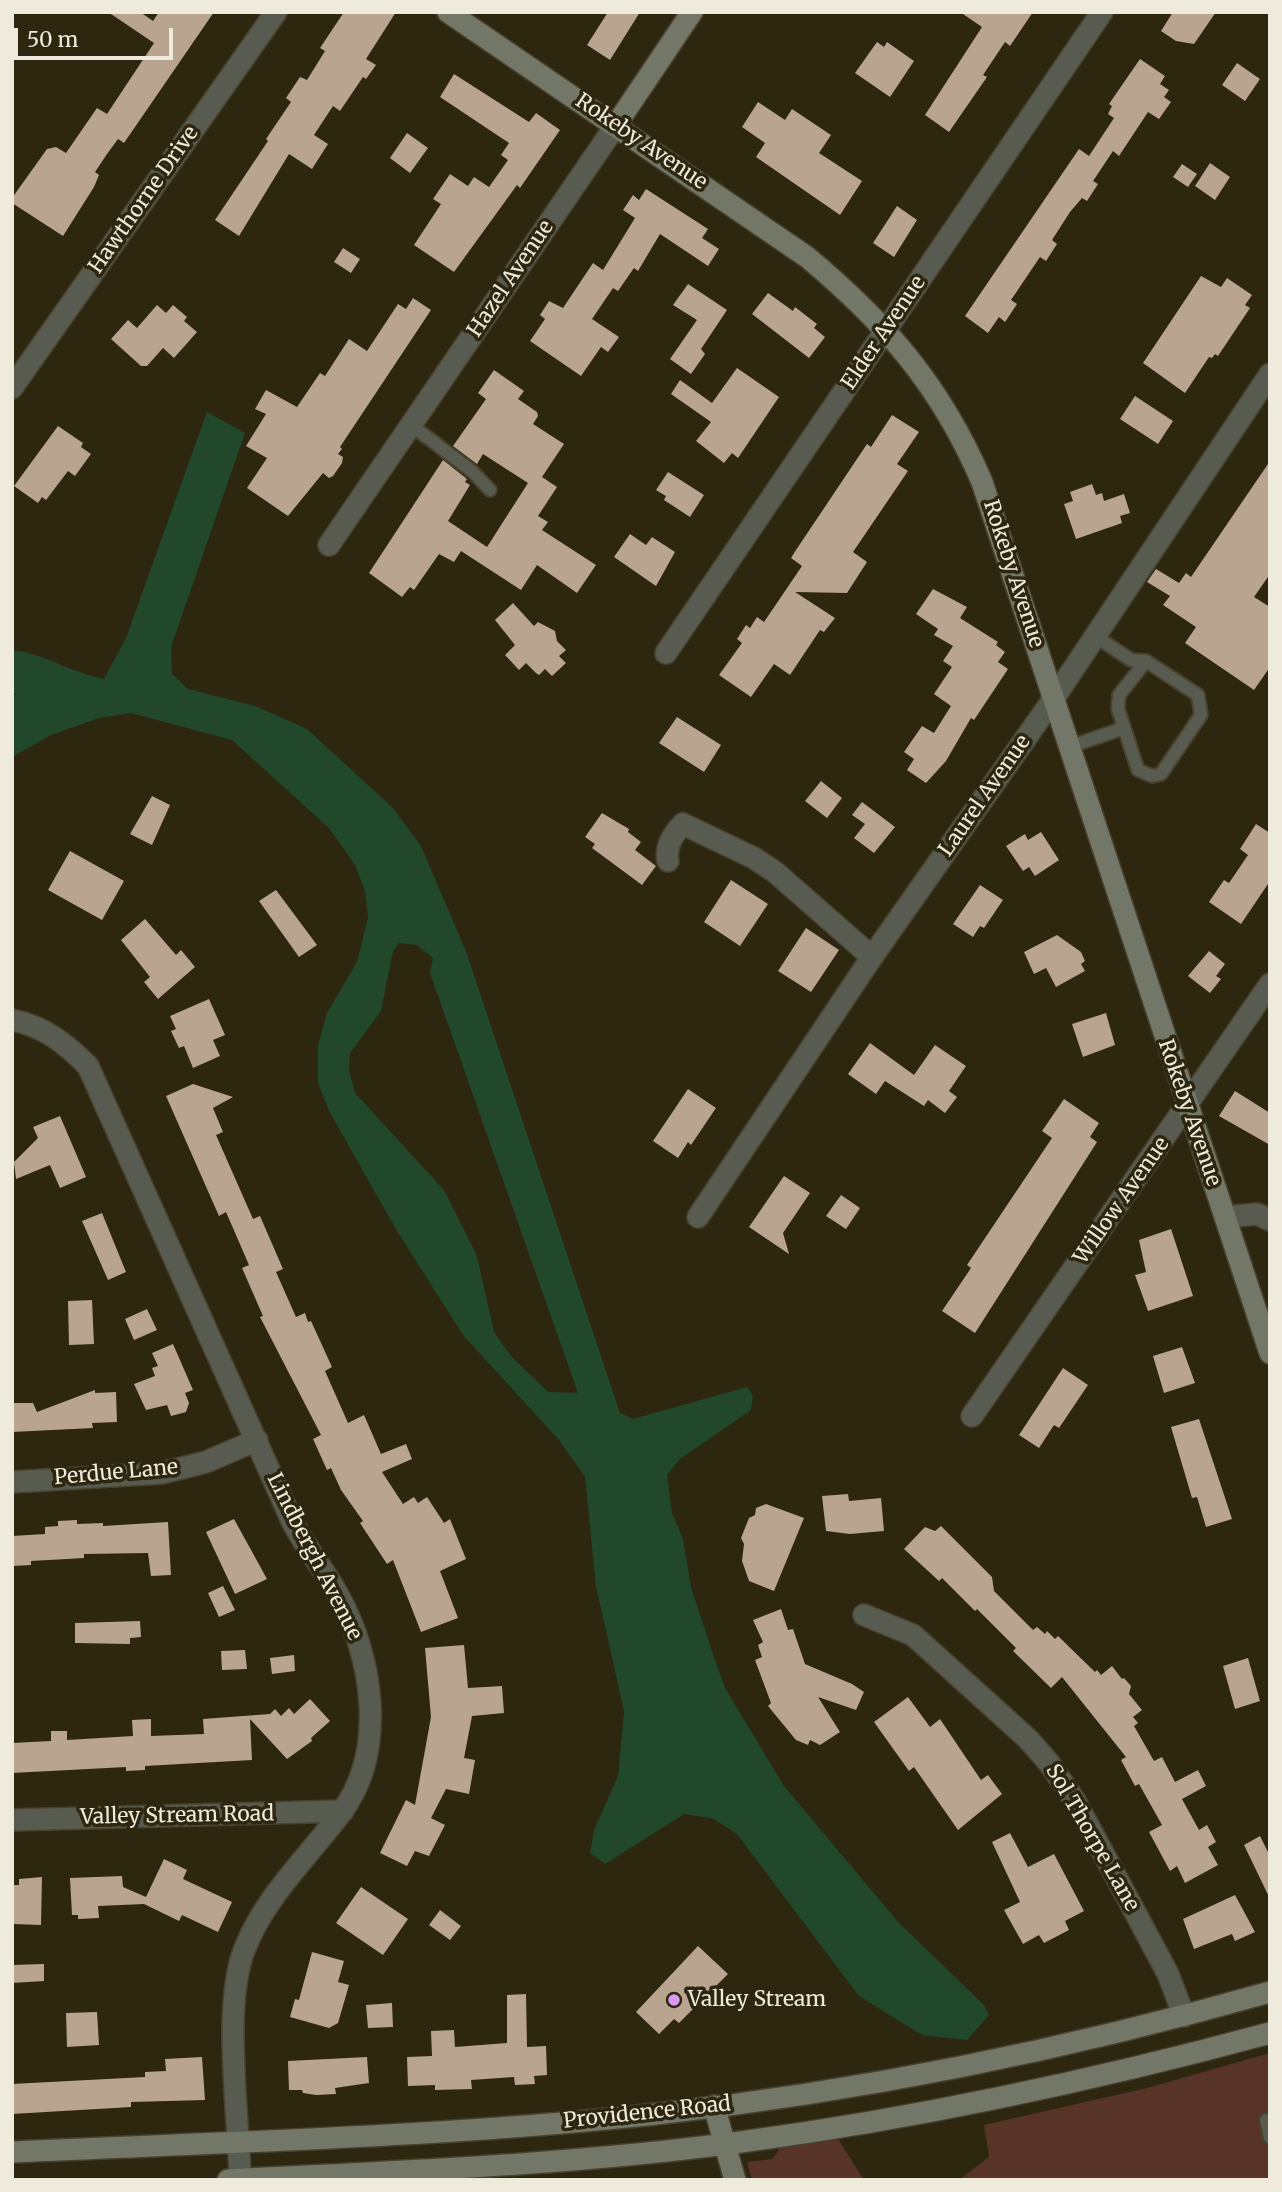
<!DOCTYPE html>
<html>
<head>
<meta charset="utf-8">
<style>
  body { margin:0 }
  #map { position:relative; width:1282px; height:2192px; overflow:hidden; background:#2d2710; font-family:Merriweather,serif }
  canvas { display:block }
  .frame { position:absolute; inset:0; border:14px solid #eeeadc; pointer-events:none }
  .scale { position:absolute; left:14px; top:28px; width:159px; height:32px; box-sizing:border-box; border:4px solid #eeeadc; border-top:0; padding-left:9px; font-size:21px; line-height:24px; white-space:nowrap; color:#eeeadc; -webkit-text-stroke:5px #2d2710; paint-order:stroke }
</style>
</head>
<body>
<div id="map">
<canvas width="1282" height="2192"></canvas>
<div class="frame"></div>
<div class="scale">50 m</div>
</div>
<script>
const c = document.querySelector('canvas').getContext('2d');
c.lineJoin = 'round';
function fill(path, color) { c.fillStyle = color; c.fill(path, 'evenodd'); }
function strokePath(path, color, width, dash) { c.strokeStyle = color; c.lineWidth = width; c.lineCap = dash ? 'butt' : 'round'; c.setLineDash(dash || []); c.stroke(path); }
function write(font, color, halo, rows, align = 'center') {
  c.font = font + ' Merriweather,serif'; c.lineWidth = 7; c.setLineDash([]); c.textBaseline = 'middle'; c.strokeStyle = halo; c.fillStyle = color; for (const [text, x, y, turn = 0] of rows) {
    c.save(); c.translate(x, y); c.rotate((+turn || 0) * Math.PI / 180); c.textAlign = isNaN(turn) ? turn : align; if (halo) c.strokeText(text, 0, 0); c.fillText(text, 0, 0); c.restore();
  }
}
const green = new Path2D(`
  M1270,2053v127h-311l30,-23 -5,-32 163,-37z
  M833,2131l31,49h-112l-5,-18 26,-3 10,-17z`);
const water = new Path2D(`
  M207,412l38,21 -74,214 1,27 16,15 67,17 52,23 86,79 28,38 45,105 154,462 13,6 114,-32 6,9 -2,14 -71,49 -13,16 5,38 11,26 8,48 23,70 11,31 59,98 114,136 86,83 5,10 -22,25 -45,-5 -63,-39 -122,-162 -25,-16 -28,-4 -79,50 -15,-11 4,-23 24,-54 6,-65 -28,-125 -11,-109 -26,-37 -96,-105 -66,-104 -68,-120 -11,-28v-38l9,-32 30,-51 11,-44 -3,-27 -10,-26 -26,-37 -97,-88 -101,-27 -32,5 -48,17 -39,22v-60l4,-3 -4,-2v-42c31,3 60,23 92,29l22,-41zM399,943l18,2 16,13 -3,15 148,420 -30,-1 -37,-36 -17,-24 -17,-76 -33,-66 -89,-97 -6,-23 1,-17 31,-42 12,-60z`);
const building = new Path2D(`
  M108,12h32l13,9 6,-9h55l-90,131 -6,-4 -11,15 -12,18 4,3 -5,12 -31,49 -51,-33v-5l35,-49 9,-2 10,6 31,-45 10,6 47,-71z
  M344,12h52l-30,47 10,6 -10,14 -3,-2 -23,34 -7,-5 -19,29 14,9 -16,25 -23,-15 -50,82 -24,-16 53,-79 -2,-2 25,-37 -5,-4 14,-21 7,3 18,-29 -5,-3z
  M608,12h32l-30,48 -23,-15z
  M960,12h73l-23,34 -5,-4 -22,33 4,2 -38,55 -24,-17 57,-88z
  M1173,12h43l-22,32 -18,-3 -15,-10z
  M877,42l7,5 3,-5 27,19 -24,36 -35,-24z
  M1140,59l25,17 -5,8 9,6 -5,7 7,5 -12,17 -11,-7 -29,44 -6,-5 -20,30 5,3 -11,17 -5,-3 -12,14 -18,28 5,4 -11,17 -6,-4 -29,43 6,4 -12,18 -6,-5 -11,16 -23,-17 114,-167 10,7 25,-38 -6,-4 4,-8 -3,-2z
  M1237,63l23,16 -15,22 -23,-16z
  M454,74l75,48 7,-9 24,17 -40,58 -3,-3 -63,87 -40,-27 27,-41 -8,-5 17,-25 18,12 6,-9 15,10 19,-27 -7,-5 8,-12 -69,-46z
  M758,102l27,18 7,-11 39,26 -12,18 43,28 -22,34 -84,-58 9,-14 -23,-16z
  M407,133l21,15 -18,25 -20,-15z
  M1210,163l20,14 -15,23 -20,-14z
  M1182,164l15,10 -9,13 -15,-10z
  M646,189l62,40 -6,9 17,11 -11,17 -48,-32 -22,37 -4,-3 -16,23 -5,-3 -21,31 27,18 -11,15 -7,-5 -20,29 -51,-35 15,-22 -5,-4 9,-14 14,7 30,-45 10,7 32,-52 -12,-8 10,-15 6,5z
  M897,206l20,14 -23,37 -21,-14z
  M343,248l17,11 -9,14 -17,-11z
  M1201,276l20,11 6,-9 25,17 -7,10 5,3 -32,48 -3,-2 -3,4 -3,-1 -24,36 -42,-30z
  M688,284l39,26 -26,39 4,5 -14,20 -21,-15 27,-39 -24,-15z
  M768,293l25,18 2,-4 22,17 -3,4 11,9 -16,21 -57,-44z
  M413,298l18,12 -91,137 2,2 -4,5 5,3 -1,6 -9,13 -4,2 -6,-5 -35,43 -41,-28 20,-30 -21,-12 20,-32 -11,-5 11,-19 31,17 23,-34 5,3 24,-37 18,12 31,-47 8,5z
  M157,305l9,8 7,-8 14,12 -3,4 13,11 -23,26 -11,-10 -16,18h-6l-30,-27 17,-19 9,8z
  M737,368l42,29 -41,61 -6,-5 -8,10 -28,-22 15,-19 -40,-28 9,-14 32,23z
  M494,370l30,21 -6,8 19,13 1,4 -5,8 31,20 -22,33 15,10 -19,29 10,6 -6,8 54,35 -19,28 -40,-28 -16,25 -60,-39 -7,11 -15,-8 -25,36 -4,-3 -8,10 -33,-24 74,-113 24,19 -2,3 5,3 -22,36 39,26 41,-64 -45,-29 -6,10 -24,-18 33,-47 -8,-6z
  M1135,396l38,25 -15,23 -38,-25z
  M892,415l27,17 -22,32 11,7 -55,81 14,10 -20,31 -52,-1 40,26 -11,14 -4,-2 -30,45 -16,-11 -23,33 -32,-22 23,-32 -5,-4 9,-14 4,3 7,-11 7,5 38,-56 -11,-8 5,-8 71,-106 4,3z
  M58,426l25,17 -2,4 10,7 -16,22 -7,-5 -22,29 -4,-3 -4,6 -24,-17z
  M1270,461v113l-16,23 16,10v60l-16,23 -69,-47 11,-16 -33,-22 7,-9 -23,-14 9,-13 23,14 7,-10 5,4z
  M668,472l36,23 -14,22 -26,-17 2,-4 -10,-6z
  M1092,484l4,11 6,-2 2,8 20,-7 6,19 -10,3 2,7 -46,16 -12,-35 9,-3 -3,-9z
  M630,534l16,11 6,-8 23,15 -19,34 -42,-29z
  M933,589l34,18 -7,11 38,24 -2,3 9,7 -7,10 10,7 -34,51 -3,-2 -25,43 -20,22 -19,-13 7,-11 -10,-7 18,-26 12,7 17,-27 -17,-12 18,-27 -9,-6 10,-15 -19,-11 4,-6 -22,-15z
  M513,603l21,23 4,-4 17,9 2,10 9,9 -7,6 7,7 -14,13 -7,-7 -6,6 -3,-2 -10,-10 -7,7 -14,-15 10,-10 -20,-25z
  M677,717l44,28 -17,27 -45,-29z
  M821,781l21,17 -15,20 -22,-17z
  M152,796l18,9 -18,40 -22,-11z
  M862,802l33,25 -21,26 -20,-15 11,-14 -13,-9z
  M602,813l27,16 -1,3 13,10 -6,8 21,16 -14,19 -50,-37 3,-4 -10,-7z
  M1256,824l14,9v48l-29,43 -32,-22 15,-22 5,3 19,-28 -8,-6z
  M1041,832l18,28 -24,16 -6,-9 -6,4 -17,-25 19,-12 3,6z
  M70,851l54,30 -22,39 -54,-30z
  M731,880l37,24 -28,42 -36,-24z
  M980,885l23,15 -19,28 -4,-2 -7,11 -20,-13z
  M276,890l41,55 -18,12 -40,-56z
  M145,919l31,36 5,-5 14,17 -37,32 -14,-17 6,-5 -29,-37z
  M806,928l33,22 -28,42 -33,-21z
  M1057,935l24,17 4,9 -4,3 4,7 -29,16 -10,-19 -12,6 -10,-22z
  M1209,951l16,13 -9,12 5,3 -11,14 -22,-17z
  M209,999l16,36 -12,5 7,16 -27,12 -9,-22 -5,2 -8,-17 5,-2 -6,-13z
  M1106,1013l9,32 -32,12 -11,-33z
  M870,1043l44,32 21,-30 31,21 -17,25 8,6 -12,16 -17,-13 -4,6 -39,-25 -9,13 -28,-20z
  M193,1084l40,13 -20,11 10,24 -7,3 37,84 7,-3 23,53 -7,3 20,45 9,-4 3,9 3,-1 21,46 -7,4 23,52 16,-8 17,39 25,-10 6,15 -30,13 21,32 11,-7 4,6 9,-6 17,26 6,-4 16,40 -26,12 18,47 -37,14 -28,-72 -6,4 -27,-41 3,-2 -22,-31 -10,-22 -4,2 -14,-31 8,-4 -61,-118 3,-1 -21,-48 7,-3 -23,-53 -7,4 -53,-120z
  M688,1089l28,19 -25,37 -3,-3 -10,16 -25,-17z
  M1235,1091l35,22v32l-51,-29z
  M1064,1099l35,24 -9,14 7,5 -122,191 -33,-22 29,-43 -4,-3 85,-127 -10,-7z
  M60,1116l26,61 -26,11 -10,-23 -34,14 -2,-17 24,-24 -5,-11z
  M784,1176l26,17 -27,40 6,21 -40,-27z
  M841,1195l19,13 -14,21 -20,-13z
  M102,1213l24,59 -18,8 -26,-59z
  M1171,1229l22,67 -45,15 -13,-36 11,-3 -7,-32z
  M92,1300l2,44 -25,1 -1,-44z
  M147,1309l10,21 -23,10 -9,-21z
  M173,1344l20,46 -8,3 4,10 -3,9 -15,4 -4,-11 -21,5 -12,-26 21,-8 -3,-8 6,-2 -6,-13z
  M1182,1347l13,36 -31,10 -11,-37z
  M1063,1368l25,17 -29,43 -5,-3 -15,23 -20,-13z
  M95,1390v3l21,-1 1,30 -25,1 1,5 -81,4v-29h21l4,9z
  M1199,1419l33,100 -26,8 -9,-30 -5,1 -21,-71z
  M848,1494l1,7 32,-3 3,33 -34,3 -24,-3 -4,-35z
  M766,1504l38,14 -30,73 -25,-10 -7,-20 2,-17 -3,-6 8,-20 6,-3 1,-7z
  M234,1519l33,60 -32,15 -29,-62z
  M77,1520v4l26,-1v3l65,-4 3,53 -20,1 -3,-23 -64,1v4l-53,3v4l-19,1v-30l33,-2v-7l13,-1v-5z
  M941,1526l51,51 2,14 39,39 4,-3 8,7 2,-3 8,8 3,-3 37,36 2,-2 4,5 11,-9 10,13 2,-1 7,8 -2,8 13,16 -9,7 5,6 -4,3 20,35 8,-4 13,25 23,-12 8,16 -24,13 17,31 8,-5 9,17 -8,5 10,18 -33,18 -8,-17 -7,5 -21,-39 13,-7 -23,-41 -4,2 -14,-26 5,-3 -64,-80 -11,11 -38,-37 3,-3 -39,-39 -2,2 -33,-33 -3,3 -35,-32 21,-22 10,4z
  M223,1586l12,24 -16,7 -11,-24z
  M781,1609l7,21 5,-1 12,35 47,20 12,8 -8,18 -38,-13 22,35 -20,13 -10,-5 -2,5 -12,-5 -28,-34 3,-3 -16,-43 7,-3 -4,-12 5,-3 -10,-22z
  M140,1621l1,16 -11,1v6l-55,-1v-20z
  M464,1645l4,43 34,-2 2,27 -32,3 -8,42 11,2 -6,34 -23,-5 -15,29 14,7 -16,31 -14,-5 -8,15 -27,-13 26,-53 9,5 16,-88 -6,-69z
  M245,1650l2,19 -25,1 -1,-19z
  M294,1655l1,16 -23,3 -2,-16z
  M1248,1658l12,43 -25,8 -12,-43z
  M908,1697l22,30 10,-8 41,61 7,-5 14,19 -44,36 -44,-63 -5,4 -35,-49z
  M310,1699l20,22 -19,17 1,3 -25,18 -37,-40 2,41 -107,6v4l-19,1v-4l-114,6v-30l39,-2v-10h16v9l66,-4 -1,-16 19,-1v17l53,-2 -1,-15 67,-5 5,-5 6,7 8,-8 5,6z
  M1010,1833l18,34 26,-13 30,57 -19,10 4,9 -25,13 -5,-8 -16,9 -19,-34 16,-8 -28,-60z
  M1260,1836l10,20v43l-26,-54z
  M164,1859l23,11 -4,9 49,23 -14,30 -36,-17 -3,6 -35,-17 -46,2 1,12 -21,1v-4h-6l-2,-37 52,-2 1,11 23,10z
  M42,1877l-1,48 -28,-1 -1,-39h7v-6z
  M361,1887l47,32 -25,36 -47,-32z
  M1235,1895l20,37 -20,9 -3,-7 -38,15 -11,-30z
  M440,1910l21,16 -11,14 -21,-15z
  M698,1946l30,28 -49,49 -5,-4 -15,15 -23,-22z
  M312,1952l32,9 -6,21 11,3 -11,38 -9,5 -39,-11 5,-18 4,1z
  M44,1964v17l-32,2v-18z
  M526,1994l1,53 19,-1 1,29 -13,1 1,8 -20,1 -1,-8 -43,3 1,9 -37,1v-5l-27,1 -1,-29 25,-1 -1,-25 23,-1 1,17 52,-4v-48z
  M392,2003l1,24 -25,1 -2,-23z
  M97,2012l2,33 -32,2 -1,-34z
  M202,2057l3,43 -74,2v5l-119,7v-30l133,-7v-5l21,-1 -1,-12z
  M367,2057l2,26 -34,5 1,6 -20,1 -13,-2 -1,-3h-13l-1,-29z`);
const lane = new Path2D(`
  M411,425l62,47 17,18
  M1095,636l36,24 15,1 52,34 3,20 -40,59 -9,2 -14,-6 -20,-61 1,-14 27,-34
  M1069,747l55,-19
  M1266,2120l4,18`);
const street = new Path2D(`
  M12,388l264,-376
  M329,545l287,-420
  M666,653l436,-641
  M668,861c-3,-14 5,-27 15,-37l71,34 21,14 97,85
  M12,1020c32,6 54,24 76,46l204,455c13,26 31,47 45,72 36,63 51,159 3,221 -33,44 -75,83 -95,134 -23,56 -6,168 -5,232
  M698,1217l174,-260 182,-259 216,-324
  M1225,1217l32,-3 13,6
  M972,1416l298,-432
  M12,1482l150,-9 44,-11 51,-22
  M864,1615l49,20 115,104 21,24 26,38 53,98 40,75 16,42
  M12,1820l331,-9`);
const secondary = new Path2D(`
  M448,12l359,245c79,66 134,129 175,225l288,871
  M616,125l76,-113
  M714,2106l21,74
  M12,2152c215,-10 431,-15 644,-38 208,-23 413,-65 614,-122
  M228,2180c171,-9 343,-15 513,-38 178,-24 355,-62 529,-109`);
const markers = [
  [674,2000,7,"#db99f5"]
];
const streetNames = [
  ["Rokeby Avenue",641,142,34],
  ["Hawthorne Drive",144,200,-55],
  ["Hazel Avenue",511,279,-56],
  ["Elder Avenue",884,333,-56],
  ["Rokeby Avenue",1013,574,72],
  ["Laurel Avenue",985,796,-55],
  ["Rokeby Avenue",1189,1113,71],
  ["Willow Avenue",1122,1201,-55],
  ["Perdue Lane",116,1473,-5],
  ["Lindbergh Avenue",314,1557,63],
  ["Valley Stream Road",177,1816,-1],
  ["Sol Thorpe Lane",1092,1838,60],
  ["Providence Road",647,2113,-6]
];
const poiNames = [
  ["Valley Stream",688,2000]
];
fill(green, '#583327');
fill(water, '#22482b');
fill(building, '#b9a48f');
strokePath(lane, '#48422d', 16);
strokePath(street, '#48422d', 24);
strokePath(secondary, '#48422d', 24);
strokePath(lane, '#575b50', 12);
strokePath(street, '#575b50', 21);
strokePath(secondary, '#727767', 21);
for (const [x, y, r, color] of markers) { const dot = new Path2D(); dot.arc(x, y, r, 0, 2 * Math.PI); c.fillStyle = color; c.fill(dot); strokePath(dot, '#2d2710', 2.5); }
write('21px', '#eeeadc', '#2d2710', streetNames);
write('21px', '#eeeadc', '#2d2710', poiNames, 'left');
</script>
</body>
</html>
